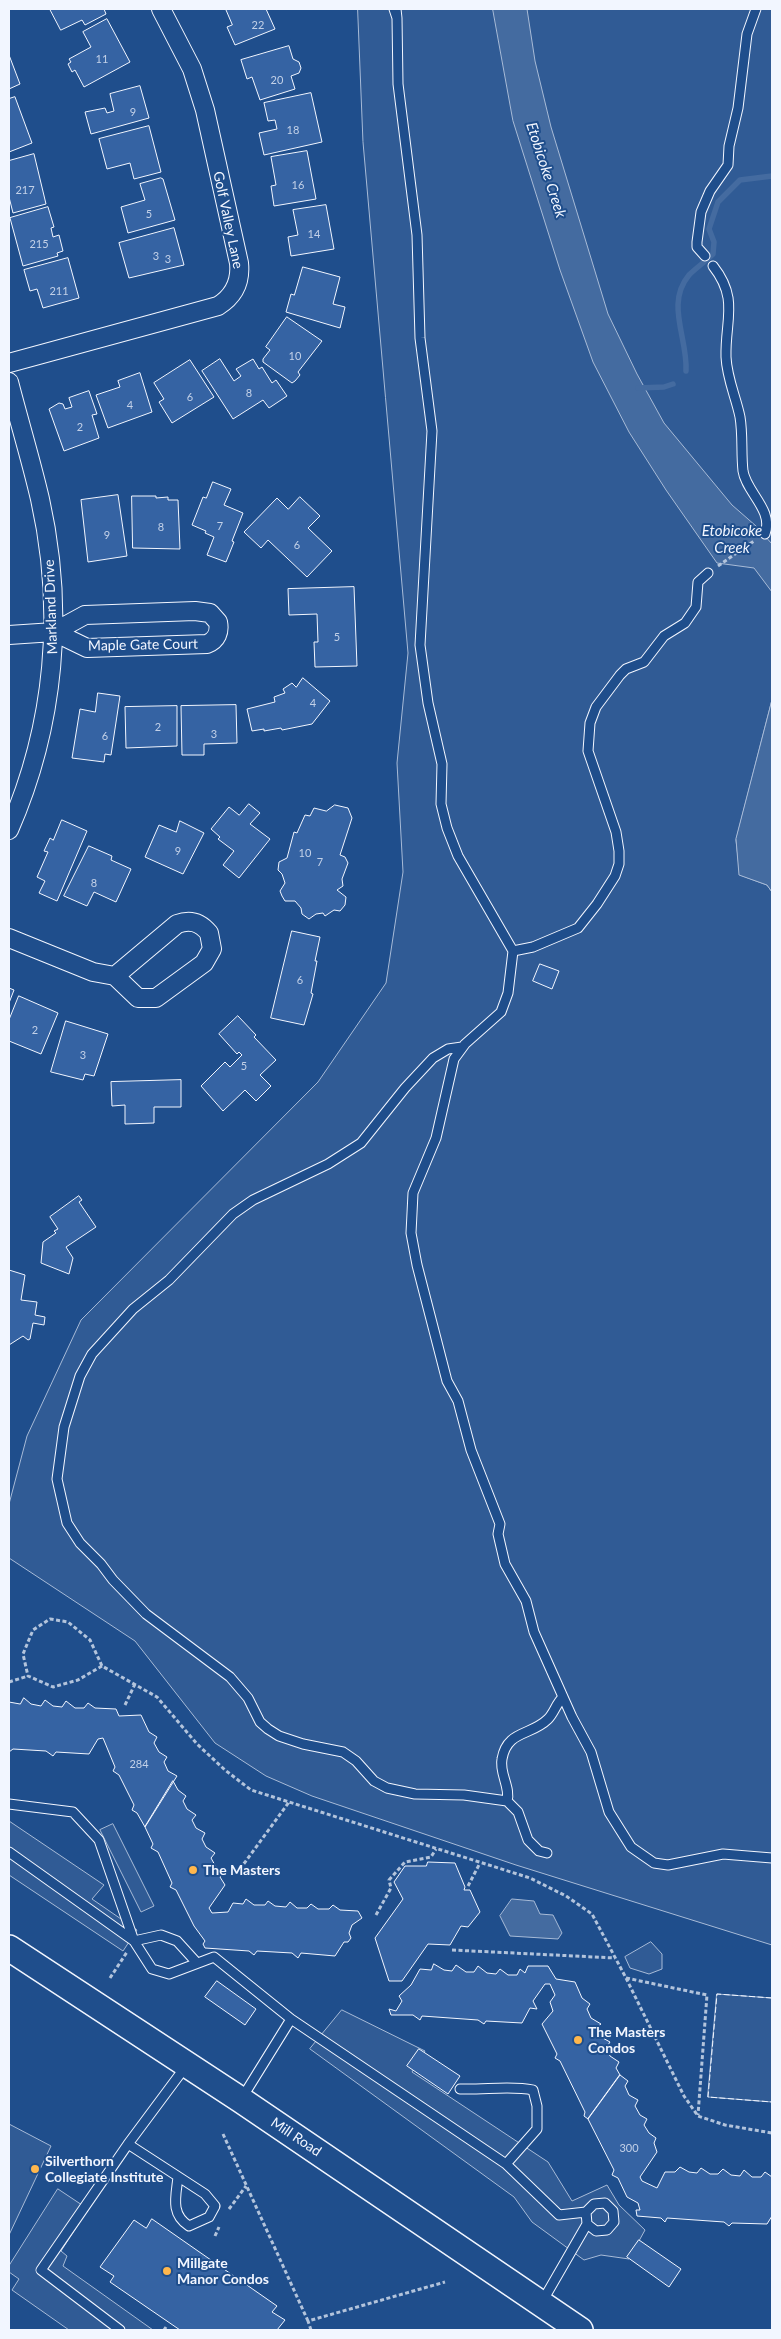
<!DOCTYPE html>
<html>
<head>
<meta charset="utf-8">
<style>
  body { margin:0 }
  #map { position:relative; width:781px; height:2339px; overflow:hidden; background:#1f4e8c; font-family:Lato,sans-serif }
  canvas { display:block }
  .frame { position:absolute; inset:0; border:10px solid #f2f6ff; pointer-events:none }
</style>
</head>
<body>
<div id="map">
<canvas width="781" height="2339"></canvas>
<div class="frame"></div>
</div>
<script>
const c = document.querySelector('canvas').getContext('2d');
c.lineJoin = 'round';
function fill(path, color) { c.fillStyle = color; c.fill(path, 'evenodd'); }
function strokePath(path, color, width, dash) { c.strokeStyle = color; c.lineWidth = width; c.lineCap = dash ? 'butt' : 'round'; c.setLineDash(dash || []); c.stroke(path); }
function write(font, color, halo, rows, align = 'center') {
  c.font = font + ' Lato,sans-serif'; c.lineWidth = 4; c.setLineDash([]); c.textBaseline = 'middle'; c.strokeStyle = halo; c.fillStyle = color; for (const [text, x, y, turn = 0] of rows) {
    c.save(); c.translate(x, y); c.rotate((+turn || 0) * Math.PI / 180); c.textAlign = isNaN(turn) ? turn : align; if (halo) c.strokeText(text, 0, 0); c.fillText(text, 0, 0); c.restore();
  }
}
const built = new Path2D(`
  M358,9h414v691l-36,140 4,35 27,10 5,7v1053l-256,-80 -204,-69 -46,-20 -51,-33 -80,-102 -126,-83v-54l18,-68 54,-116 237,-238 68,-99 17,-111 -6,-109 11,-110 -45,-511z
  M9,1821l95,64 -12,14 45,31 -14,21 -114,-76z
  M113,1824l41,82 -13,6 -41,-82z
  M651,1942l11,12v15l-13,5 -19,-6 -5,-11z
  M717,1994l55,4v104l-64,-5z
  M342,2010l83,41 -13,21 136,90 24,39 35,-16 12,20 26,25 -16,29 -28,-4 -17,5 -52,-38 -18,-25 -204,-148z
  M9,2124l42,22 -42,89z
  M58,2189l30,20 -27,42 6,5 -4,10 90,64h-84l-57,-40 7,-11 -10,-7v-6z`);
const water = new Path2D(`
  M493,9h34l8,52 16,66 57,187 29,60 27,49 68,82 24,21 16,18v48l-18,-24 -37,-5 -51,-73 -37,-58 -36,-70 -33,-92 -47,-149z
  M772,700v192l-5,-7 -28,-10 -3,-36z
  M512,1899l22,2 6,13 13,1 9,18 -4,6 -48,-3 -10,-20z`);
const stream = new Path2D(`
  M686,371c2,-33 -21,-67 3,-96 7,-7 17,-14 24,-21l1,-12 -5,-13 9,-27 22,-22 32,-4
  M638,388l26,-1 9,-3`);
const building = new Path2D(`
  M50,9h54l2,5 -21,11 -3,-5 -21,10z
  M226,9h40l9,20 -40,16 -8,-18 5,-2z
  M107,19l23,43 -46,25 -9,-17 -3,2 -4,-8 3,-2 -2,-3 22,-12 -8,-15z
  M289,46l4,13 6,3 2,6 -2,5 -8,3 4,13 -35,11 -8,-23 -5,2 -6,-19z
  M9,55l11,29 -11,5z
  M140,86l9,32 -58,16 -6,-22 20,-4 2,5 7,-2 -4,-17z
  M311,93l11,49 -58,13 -5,-22 18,-4 -2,-9 -7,1 -4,-18z
  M15,97l17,46 -23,9v-53z
  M149,126l12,46 -27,7 -4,-16 -23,6 -8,-30z
  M307,151l9,48 -42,7 -3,-20 5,-1 -5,-28z
  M34,154l12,50 -33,9 -4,-16v-36z
  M161,178l2,1 12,41 -47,13 -7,-26 24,-7 -5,-16z
  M326,205l8,44 -43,7 -3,-19 10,-2 -5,-25z
  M48,207l6,20 -3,1 2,9 6,-2 4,16 -6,2 1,3 -35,10 -13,-48z
  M174,228l10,37 -55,13 -10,-35z
  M68,258l11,40 -36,10 -6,-19 -7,2 -6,-21z
  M303,267l37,10 -7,27 12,3 -5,21 -54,-16 5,-18 3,1z
  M287,317l35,24 -24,31 2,3 -5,6 -3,2 -29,-21v-3l7,-9 -4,-3z
  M220,359l14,22 7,-5 -5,-7 17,-10 6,10 3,-2 10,16 4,-3 11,16 -18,12 -6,-8 -30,19 -31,-48z
  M190,360l24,37 -42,26 -13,-21 5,-3 -10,-16z
  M140,373l12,39 -44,16 -12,-33 24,-8 -2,-6z
  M89,391l8,23 -5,1 7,23 -35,13 -15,-42 10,-6 4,1 2,5 7,-2 -3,-9z
  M213,482l18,7 -7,16 19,8 -11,28 2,1 -8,20 -19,-7 7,-18 -9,-4 1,-2 -14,-6 11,-28 3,1z
  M118,495l9,61 -39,6 -7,-62z
  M132,496h24v2l12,-1v3h10l2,49 -47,-1z
  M300,497l20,19 -12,12 24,23 -25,26 -39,-37 -7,8 -17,-16 33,-34 11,11z
  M354,587l3,79 -42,1 -1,-25h4l-1,-28 -28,1 -1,-26z
  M303,678l27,23 -18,23 -30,6 -1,-2 -17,3v-2l-12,2 -5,-22 28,-7 -1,-5 11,-4 -2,-4 9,-6 4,4z
  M98,693l22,3 -9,59 -6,-1 -1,8 -32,-4 8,-49 15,3z
  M236,705l1,38 -33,1v11h-22l-1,-49z
  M177,706v40l-51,2 -1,-41z
  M249,804l11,9 -10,11 20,15 -31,39 -16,-13 11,-14 -16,-12 2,-2 -9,-8 18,-22 10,8z
  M335,805l13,3 4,10 -12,37 5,2 3,6 -6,16 1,7 -6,4 9,7 -1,8 -5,6 -6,-1 -9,6 -2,-3 -7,1 -7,5 -7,-5 -1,-6 -6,-7h-10l-3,-5 -2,-5 5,-8 -3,-9 -4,-4 1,-8 8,-4 7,-26 3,1 8,-18 5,1 4,-8 12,3z
  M62,820l25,11 -30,70 -18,-8 6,-12 -8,-4 11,-25 -4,-1 6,-13 3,2z
  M180,821l24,12 -21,41 -38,-17 14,-32 17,7z
  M89,846l23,10 -1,4 20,9 -15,33 -22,-10 -7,14 -23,-10z
  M292,931l28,6 -5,24h2l-6,32 2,1 -9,31 -33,-7z
  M540,964l19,7 -7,18 -19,-8z
  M9,988l5,2 -5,13z
  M19,996l39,17 -17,41 -32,-13v-21z
  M238,1016l18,19 -2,2 22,23 -16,15 11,11 -15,15 -11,-11 -22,21 -22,-25 24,-24 5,5 12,-12 -3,-3 -2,2 -18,-20z
  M66,1021l42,13 -14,42 -9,-2 -2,6 -32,-8z
  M181,1080v27h-27v16l-29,1v-19l-13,1 -1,-24z
  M79,1196l3,4 -3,2 17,25 -30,20 7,11 -4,16 -28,-11 2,-21 13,-9 -2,-2 4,-2 -8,-12z
  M9,1270l16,5 -4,25 16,2 -2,13 10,2 -1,8 -11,-2 -3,16 -2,1 -5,-4 -14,9z
  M24,1698l7,6 10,2 4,-6 8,6 9,1 4,-6 9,7h9l4,-5 7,5 21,1 3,7 22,-1 8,17 8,5 -3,6 5,9 8,5 -3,5 4,9 9,5 -32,51 -8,-14 -5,-3 2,-5 -15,-30 -6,-4 2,-4 -12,-29 -5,1 -9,15 -33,-2 -3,4 -7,-5 -33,-2 -4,3v-50l11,2z
  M173,1781l5,9 8,6 -3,5 4,8 9,6 -4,5 4,8 9,5 -3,6 4,8 9,6 -4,5 5,9 8,5 -4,5 5,8 -16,23 3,5 16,-1 5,-9 10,1 3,-5 8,6h11l3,-4 7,5 11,1 4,-5 7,6h10l4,-4 7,5h11l4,-4 7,5 18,1 4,7 -10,7 -3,8 2,5 -3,4h-4l-9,14 -34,-3 -3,5 -6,-5 -35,-2 -3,4 -5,-4 -44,-3 -2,-4 2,-3 -11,-15 -18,-36 -6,-3 2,-4 -14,-31 -7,-4 2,-4 -8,-17z
  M428,1862l27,1 10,24 -1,3h6l10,22 -12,15 -7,-1 -11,19 -22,-1 -26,37h-13l-14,-43 28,-39 -9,-17 11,-16h21z
  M434,1964l10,6 8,1 4,-6 10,7h8l4,-6 9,7 9,1 4,-5 8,6h9l3,-6 5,4 3,-7h20l8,13 19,3 7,16 8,6 -3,5 4,9 10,6 -5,4 5,9 9,5 -4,6 4,8 9,6 -3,6 4,7 -32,44 -4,-3 1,-4 -25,-51 -5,-3 2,-4 -15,-30 11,-13 -3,-9 5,-7 -5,-11h-5l-12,17 4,8 -7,-1 -8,15 -36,-2 -2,3 -6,-4 -56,-4 -2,4 -7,-5h-22l-2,-6 7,2 6,-10 -3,-5 12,-11 9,-16 11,1z
  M217,1981l39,28 -11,16 -40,-28z
  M419,2049l41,27 -12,18 -41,-28z
  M620,2075l8,6 -3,5 4,9 9,5 -3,6 5,9 7,4 -3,6 5,8 7,5 -2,5 3,9 -17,25 2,4 15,7 8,-16h10l5,-5 9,5 8,1 4,-5 9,6h8l5,-5 8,6 9,1 4,-6 8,7h9l4,-5 7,5v39l-5,8 -35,-1 -3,3 -5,-4 -57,-4 -2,4 -4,-4 -24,-2 -1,-6h4l-2,-7 -11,-6 -9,-19 -6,-3 2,-5 -26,-51z
  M152,2219l125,87 -5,6 13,8 -8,10h-97l-70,-48 4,-6 -14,-9 34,-47 12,8z
  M639,2240l42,29 -12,18 -42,-30z`);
const path = new Path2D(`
  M718,566l36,-25
  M102,1666l-24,14 -25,7 -25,-11 -5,-22 10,-24 17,-11 18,3 22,18 12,26 55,31 40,47 28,26 26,20 279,88 36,18 26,18 34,64 58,118 14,20 27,9 47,8
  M9,1682l19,-6
  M125,1705l10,-21
  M240,1869l49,-67
  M468,1886l12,-23
  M376,1915l15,-27 -2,-8 16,-18 26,-5 5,-8
  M452,1950l163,8
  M110,1978l17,-26
  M626,1978l81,17 -9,120
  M223,2134l85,187
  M229,2209l17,-23
  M215,2236l4,-9
  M164,2330l2,-3
  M311,2330l-3,-9 137,-39`);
const lane = new Path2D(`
  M394,9l3,9 -1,-9
  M397,18l1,66 19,151 3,103 12,93 -12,214 8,58 14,61 -1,40 6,24 11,28 55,95 -5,42 -7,19 -36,32 -11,15 -18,79 -23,55 -2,40 6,32 30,116 11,20 13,49 29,74 -2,10 7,30 21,37 8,31 38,85 19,35 18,60 22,35 23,16 14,2 55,-11 49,4
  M705,256l-8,-9v-5l4,-30 9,-21 18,-26 1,-19 9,-38 9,-74 9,-25
  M713,266c26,33 12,54 13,91 1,22 10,40 14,60 3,18 1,36 3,54 3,21 31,39 22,63
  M513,951l20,-4 45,-19 19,-24 18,-28 4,-12v-13l-3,-19 -28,-81 2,-28 6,-16 24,-32 6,-6 18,-7 20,-26 21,-13 11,-16 2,-25 10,-9
  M462,1047l-14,2 -15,9 -28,30 -44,55 -33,21 -75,36 -20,14 -64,66 -36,29 -41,45 -12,22 -16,51 -7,52 10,44 13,20 21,21 12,16 33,34 84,63 18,21 12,24 8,7 11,7 24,8 40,8 13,9 18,20 13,7 28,6 49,1 43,6 11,11 10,28 11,11 8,2
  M507,1801c4,-13 -8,-28 -5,-42 5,-29 29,-23 46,-40 6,-6 8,-15 15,-22
  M9,1804l64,8 26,28 35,101 27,-6 16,6 20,22
  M9,1852l125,89 18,28 17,5 45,-17 77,62
  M460,2089c25,1 51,-4 73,1l4,16v23l-31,35
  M242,2098l49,-79 215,145 53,51 27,-3
  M128,2144l77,50 10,12 -6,11 -20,9c-19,-12 -13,-30 -11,-49
  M542,2302l45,-78 -1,-12 8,-8 11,-1 8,8 1,11 -7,8 -11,1 -9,-7
  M120,2330l-79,-60 87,-126 58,-78`);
const street = new Path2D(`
  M9,363l209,-57c16,-10 23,-24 21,-43l-34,-153 -13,-41 -31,-60
  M9,382c10,39 22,78 31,117 25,112 15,226 -31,331
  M195,611l15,2 8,9c2,10 -1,18 -11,22l-120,4 -33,-16 31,-17z
  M9,635l45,-3
  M9,938l84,34 22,4 62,-52c13,-5 23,-2 32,9l3,16 -8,14 -48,35h-18l-23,-22`);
const secondary = new Path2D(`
  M9,1948l232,152 339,230`);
const fence = new Path2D(`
  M772,1998l-55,-4 -9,103 64,5`);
const markers = [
  [193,1870,5,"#ffb74d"],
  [578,2040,5,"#ffb74d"],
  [35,2169,5,"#ffb74d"],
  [167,2271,5,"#ffb74d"]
];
const numberNames = [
  ["22",258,25],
  ["11",102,59],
  ["20",277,80],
  ["9",133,112],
  ["18",293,130],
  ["16",298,185],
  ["217",25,190],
  ["5",149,214],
  ["14",314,234],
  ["215",39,244],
  ["3",156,256],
  ["3",168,259],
  ["211",59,291],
  ["10",295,356],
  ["8",249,393],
  ["6",190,397],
  ["4",130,405],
  ["2",80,427],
  ["7",220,526],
  ["8",161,527],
  ["9",107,535],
  ["6",297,545],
  ["5",337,637],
  ["4",313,703],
  ["2",158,727],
  ["3",214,734],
  ["6",105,736],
  ["9",178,851],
  ["10",305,853],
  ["7",320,862],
  ["8",94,883],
  ["6",300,980],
  ["2",35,1030],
  ["3",83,1055],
  ["5",244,1066],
  ["284",139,1764],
  ["300",629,2148]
];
const streetNames = [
  ["Golf Valley Lane",228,220,78],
  ["Markland Drive",51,607,-92],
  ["Maple Gate Court",143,645,-1],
  ["Mill Road",296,2137,34]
];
const poiNames = [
  ["The Masters",203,1870],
  ["The Masters",588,2032],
  ["Condos",588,2048],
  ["Silverthorn",45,2161],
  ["Collegiate Institute",45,2177],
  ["Millgate",177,2263],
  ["Manor Condos",177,2279]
];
const waterNames = [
  ["Etobicoke Creek",546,170,72],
  ["Etobicoke",732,531],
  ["Creek",732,548]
];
fill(built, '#305b95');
strokePath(built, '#a8bbd7', 1);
fill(water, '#446ba0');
strokePath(water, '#a8bbd7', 1);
strokePath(stream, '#446ba0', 5.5);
fill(building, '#3563a3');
strokePath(building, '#f2f6ff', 1);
strokePath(lane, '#f2f6ff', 11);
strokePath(street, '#f2f6ff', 20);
strokePath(secondary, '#f2f6ff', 28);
strokePath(path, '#b3c4dc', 3, [4, 2.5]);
strokePath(lane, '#1f4e8c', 9);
strokePath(street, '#1f4e8c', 18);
strokePath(secondary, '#1f4e8c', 25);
strokePath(fence, '#f2f6ff', 1, [6, 2.5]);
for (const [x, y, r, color] of markers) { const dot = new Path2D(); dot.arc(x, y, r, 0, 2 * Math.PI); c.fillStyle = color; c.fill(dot); strokePath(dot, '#1f4e8c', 2); }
write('11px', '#c3d1e8', null, numberNames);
write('14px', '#f2f6ff', '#1f4e8c', streetNames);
write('bold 14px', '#f2f6ff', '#1f4e8c', poiNames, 'left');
write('italic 15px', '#f2f6ff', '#1f4e8c', waterNames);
</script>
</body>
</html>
